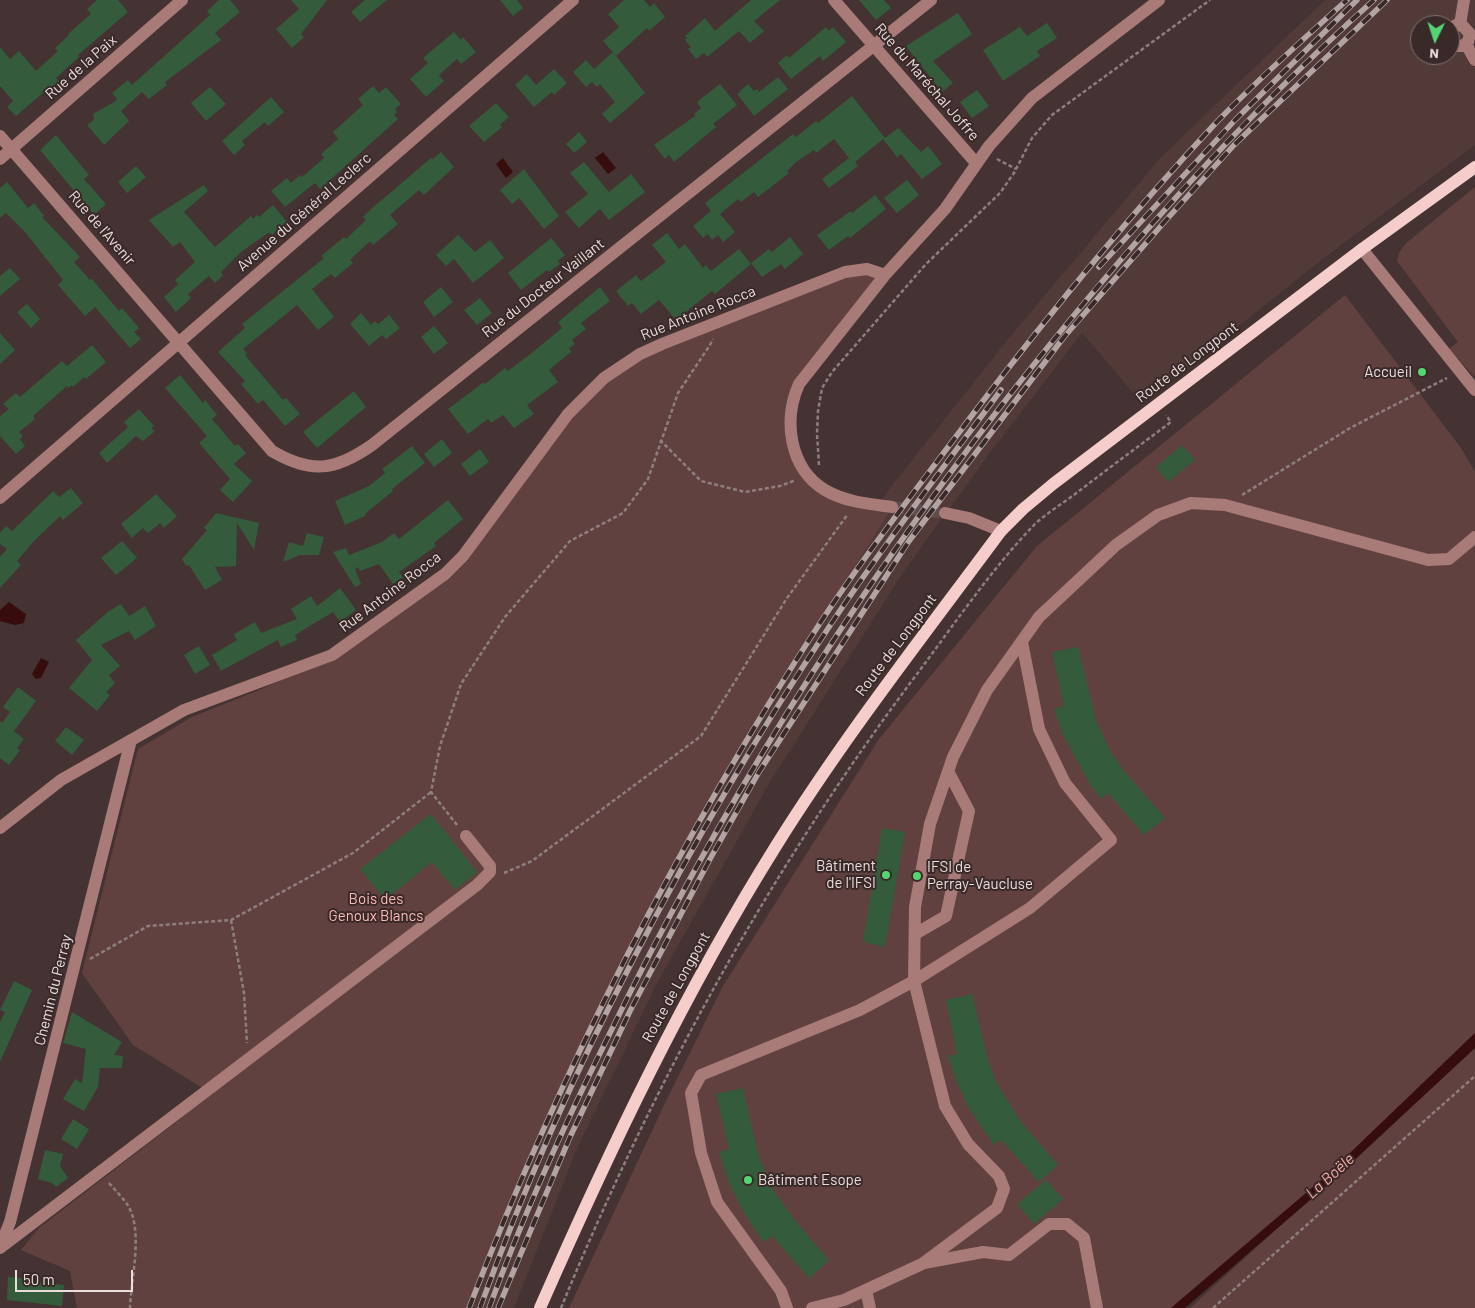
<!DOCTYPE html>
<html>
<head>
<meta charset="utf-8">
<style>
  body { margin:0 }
  #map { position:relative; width:1475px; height:1308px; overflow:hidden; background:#443332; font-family:Barlow,sans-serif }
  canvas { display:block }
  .north { position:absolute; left:1410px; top:15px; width:50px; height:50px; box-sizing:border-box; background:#392928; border:1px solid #807170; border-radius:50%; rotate:184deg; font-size:14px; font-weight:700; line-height:20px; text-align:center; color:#eadedd }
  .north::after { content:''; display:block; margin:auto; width:18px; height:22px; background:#53d672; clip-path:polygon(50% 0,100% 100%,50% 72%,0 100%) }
  .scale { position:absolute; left:15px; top:1270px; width:118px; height:22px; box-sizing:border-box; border:2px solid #eadedd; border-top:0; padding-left:6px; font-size:15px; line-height:18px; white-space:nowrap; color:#eadedd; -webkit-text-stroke:4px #392928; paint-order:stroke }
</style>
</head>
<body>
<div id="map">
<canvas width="1475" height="1308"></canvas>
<div class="north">N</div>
<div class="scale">50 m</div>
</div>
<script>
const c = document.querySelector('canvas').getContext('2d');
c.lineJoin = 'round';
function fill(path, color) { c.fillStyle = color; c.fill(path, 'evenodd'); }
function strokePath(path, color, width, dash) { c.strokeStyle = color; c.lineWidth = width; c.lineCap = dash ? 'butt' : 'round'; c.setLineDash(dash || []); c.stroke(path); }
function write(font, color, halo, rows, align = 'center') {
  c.font = font + ' Barlow,sans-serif'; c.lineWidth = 4; c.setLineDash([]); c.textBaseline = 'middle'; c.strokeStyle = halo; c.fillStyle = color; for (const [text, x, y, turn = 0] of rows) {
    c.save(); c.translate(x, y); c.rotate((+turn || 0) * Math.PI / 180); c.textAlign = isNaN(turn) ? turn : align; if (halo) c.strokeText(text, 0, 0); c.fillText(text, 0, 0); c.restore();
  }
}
const built = new Path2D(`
  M1325,0h150v145l-146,109 -187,149 -60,-70 -90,117 -88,121 -134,211 -113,201 -81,168 -62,157h-63l230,-518 209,-302 119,-150 152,-181zM1420,25h30v30h-30z`);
const green = new Path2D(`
  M1475,187v190l-26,-28 9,-7 -61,-81 2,-8 6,-9z
  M845,272l40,3 -76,96 -19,55 26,57 76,24 -145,234 -105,184 -87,177 -53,121 -33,85h-392l-7,-37 -49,-21 18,-22 140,-108 30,-28 -76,-47 -51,-72 56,-224 54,-32 72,-29 68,-33 113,-81 111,-143 66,-66z
  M1345,295l116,153 14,24v561l-149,143 -155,132h-602l97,-207 57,-115 156,-247 158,-193z
  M1475,1048v260h-285z`);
const water = new Path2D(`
  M603,152l13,16 -8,6 -13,-16z
  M503,158l10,14 -7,6 -10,-14z
  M9,602l17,12 -2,9 -9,2 -15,-4v-11z
  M41,658l8,4 -8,16 -5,1 -4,-5z
  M1475,1033v15l-144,134 -146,126h-14l155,-132z`);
const building = new Path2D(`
  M97,0h21l10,12 -50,43 1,2 -23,21 9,9 -10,8 -3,-3 -3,3 -4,-4 -29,25 -9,-9 6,-6 -13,-15v-39l10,12 9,-8 17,20 22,-20 -3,-3 14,-13 -1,-1 23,-20 -4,-5z
  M219,0h11l10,12 -25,21 6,7 -56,42 2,3 -18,14 -7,-7 -21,19 8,10 -25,24 -17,-20 7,-5 -1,-6 21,-12 3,-3 -5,-6 16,-13 4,5 78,-70 -3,-4z
  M291,0h36l-26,34 3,3 -12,11 -16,-19 23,-20z
  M365,0h22l-27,22 -9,-10z
  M500,0h17l6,8 -10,8z
  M624,0h20l6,7 4,-4 11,14 -16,14 -2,-3 -31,28 -13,-15 16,-14 -11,-13z
  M751,0h29l-26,21 10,10 -14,12 -11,-12 -32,26 -3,-4 -8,6 -8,-10 3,-2 -6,-7 2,-2 -2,-2 20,-18 10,13z
  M859,0h25l7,8 -15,12z
  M958,13l14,21 -39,27 20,22 -11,9 -36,-46z
  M1047,23l10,15 -20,13 3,5 -37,25 -20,-31 37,-23 7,9z
  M826,27l3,4 4,-4 13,15 -23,19 -3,-5 -29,23 -13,-16 9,-8 2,3z
  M454,32l7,8 2,-3 13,15 -15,12 -4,-5 -18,16 5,6 -18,16 -16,-18 18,-16 -5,-5z
  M613,52l32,41 -35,30 -8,-9 13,-12 -15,-18 -3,3 -5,-5 -6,5 -13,-15 13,-12 8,9z
  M554,69l13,14 -13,12 -2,-3 -18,15 -19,-22 12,-11 9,11z
  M778,77l10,12 -34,27 -17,-22 11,-10 6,7 3,-2 2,3z
  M720,84l17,21 -24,19 3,3 -42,35 -5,-7 -4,4 -11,-14 41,-29 -1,-2 7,-6 -4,-6z
  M373,86l6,7 7,-6 15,17 -6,5 2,3 -3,3 4,4 -78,70 -5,-6 -30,24 -14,-16 16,-13 4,5 9,-8 2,2 22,-19 -3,-4 17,-15 -5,-7 30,-27 -5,-6z
  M210,87l16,17 -20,17 -15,-18z
  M977,90l12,16 -17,12 -12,-16z
  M852,96l33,42 13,-10 23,24 7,-6 14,18 -20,15 -21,-25 -4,3 -14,-18 -28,23 3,4 -29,22 -7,-9 27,-21 -15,-19 -18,14 -2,-3 -18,12 -9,9 2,2 -31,24 -4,-5 -13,10 -3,-3 -18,15 15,18 -12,10 -5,-7 -6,5 -4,-6 -5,4 -10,-12 18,-15 -6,-8 88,-69 3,3 20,-16 2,2z
  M271,97l13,15 -16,14 -3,-4 -23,19 3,4 -11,10 -12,-14z
  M496,103l13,14 -9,8 2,2 -18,15 -15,-16z
  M579,132l8,10 -13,11 -8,-9z
  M56,135l33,40 -5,4 22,25 -12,11 -54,-65z
  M441,152l13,15 -30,28 -5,-5 -29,25 8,9 -25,21 -3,-4 -20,19 3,3 -18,15 -4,-4 -19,15 22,28 -16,13 -21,-25 -54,44 4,4 -2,2 38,45 3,-2 14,16 -15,12 -22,-26 -5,4 -17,-20 4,-3 -27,-29 27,-24 -3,-4 82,-66 -3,-2 23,-19 2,2 20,-19 -3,-3 8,-8 60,-51 2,1z
  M584,162l25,30 22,-18 14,18 -36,28 -9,-11 -21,19 -14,-16 23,-18 -18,-21z
  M136,166l10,11 -19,16 -9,-11z
  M524,169l35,47 -15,13 -25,-31 -7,6 -12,-14z
  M907,180l12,15 -22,18 -13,-15z
  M7,182l21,26 6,-5 10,13 -2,1 38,40 -6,5 16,18 2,-1 27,32 3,-3 17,20 -5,4 7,7 -11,9 -35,-41 -10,9 -27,-31 5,-5 -38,-48 -19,-19 -6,5v-30z
  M204,185l4,6 -24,21 31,35 36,-31 2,3 4,-4 2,2 14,-12 14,17 -14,12 -5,-1 -27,19 -20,20 2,3 -8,8 -6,-7 -21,18 3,4 -15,14 -12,-15 14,-13 -3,-4 20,-18 -15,-20 -7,5 -24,-27z
  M875,195l11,14 -36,29 -2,-2 -19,14 -12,-15 34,-24 1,2z
  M667,233l12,16 6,-5 18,24 3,-3 5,6 28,-22 12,15 -36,30 -3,-3 -36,29 -17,-20 -18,14 -9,-11 -4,3 -12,-15 20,-16 5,6 25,-19 -14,-17z
  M458,235l17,17 15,-12 14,18 -31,25 -19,-24 -8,7 -10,-11z
  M790,237l13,17 -18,15 -4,-5 -19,13 -11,-14 18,-14 3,3z
  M551,238l14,17 -7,6 2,3 -11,8 -2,-2 -26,20 -13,-17z
  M10,268l10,11 -20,17v-20z
  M441,287l12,15 -19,15 -11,-15z
  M600,287l10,14 -29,22 5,6 -14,11 3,4 -6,4 2,4 -22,18 9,12 -31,23 7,9 -20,14 -11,-13 -12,8 -3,-4 -20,15 -20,-25 36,-27 1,2 20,-16 3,3 21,-16 33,-27 -4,-6z
  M480,298l12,15 -15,12 -13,-15z
  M27,304l13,15 -9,9 -14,-16z
  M361,313l10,12 4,-4 3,3 11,-9 11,13 -14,11 -4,-4 -13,11 -19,-22z
  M434,326l14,17 -14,11 -13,-17z
  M0,333l15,17 -15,14z
  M92,345l14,17 -20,17 -2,-2 -11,10 -1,-2 -4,3 -1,-2 -34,30 2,3 -16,13 4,4 -3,3 5,7 -9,8 -16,-18v-20l9,-7 -6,-5 13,-11 4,4 42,-36 5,5z
  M180,375l23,28 2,-3 12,15 -5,4 23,27 3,-2 8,9 -12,11 18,17 -19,21 -13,-12 10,-11 -31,-36 8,-7 -42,-48z
  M354,391l12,16 -49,41 -14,-16z
  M139,409l15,17 -3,2 4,3 -12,10 -7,-5 -29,27 -8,-10 29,-26 -4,-5z
  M442,439l10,14 -18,14 -10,-13z
  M1182,445l13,15 -27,22 -12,-15z
  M412,446l13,17 -33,26 1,2 -28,23v2l-20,9 -10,-24 34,-15 16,-13 -3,-4z
  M480,449l9,13 -19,14 -9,-12z
  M71,488l12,15 -20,17 -3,-4 -27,26 -16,19 4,4 -21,23v-31l7,-8 -7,-5v-11l6,-7 6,5 41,-40 6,6z
  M156,494l21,22 -13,12 -4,-5 -12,10 -5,-5 -11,10 -11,-14z
  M448,500l15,19 -29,24 2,3 -37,26 4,5 -10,7 -14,-20 -19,7 -2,-4 -3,2 6,15 -6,3 -22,-35 13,-4 3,7 33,-13 12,-9 5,6z
  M216,513l43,10 -5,27 -17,-27 -1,43 -21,1 7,13 -17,10 -16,-25 -3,1 -4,-7 25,-29 -3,-2z
  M307,533l17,4 -5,18h-19l-17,7 6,-20 14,4z
  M122,541l15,17 -21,17 -15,-17z
  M340,588l16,22 -16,12 -7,-10 -38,23 2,5 -16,7 -3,-7 -57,31 -9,-16 25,-15 -3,-6 21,-12 6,11 36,-14 -6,-10 20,-13 6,10z
  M121,604l8,12 16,-10 11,20 -21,14 -6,-9 -28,14 19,21 -11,9 6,8 -9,9 4,3 -13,16 -28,-23 23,-28 -16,-20 33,-29z
  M199,646l11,19 -15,9 -11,-19z
  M1078,647l18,73 13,29 14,21 42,48 -21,17 -36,-42 -7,6 -10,-13 -28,-51 -9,-26 10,-3 -12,-54z
  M18,687l18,14 -22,30 10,8 -7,9 3,2 -11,15 -9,-7v-37l2,2 8,-11 -7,-5z
  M66,727l18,13 -12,15 -17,-14z
  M431,814l46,58 -22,18 -23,-28 -47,38 -25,-31z
  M882,828l23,4 -20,115 -22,-5z
  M14,981l18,9 -32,72v-40l5,-10 -5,-2z
  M972,994l16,66 8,22 25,40 37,43 -19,17 -38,-42 -7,5 -26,-38 -12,-27 -8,-24 9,-2 -11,-54z
  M72,1012l50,30 -8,13 9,1 -1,12h-22l-2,19 -14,24 -21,-12 12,-20 7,4 4,-34 -23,-6z
  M743,1088l15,66 14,34 20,29 37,43 -20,18 -37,-42 -8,6 -5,-6 -17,-27 -13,-26 -10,-31 10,-3 -13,-55z
  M73,1119l16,10 -12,20 -16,-10z
  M45,1150l18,4 -3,12 8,12 -12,9 -4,-4 -14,-4z
  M1046,1180l17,19 -29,25 -17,-20z
  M8,1277l23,2v3l33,3 -2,21 -55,-6z`);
const minorTunnel = new Path2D(`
  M892,507l53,6`);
const path = new Path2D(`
  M997,159l19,10
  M660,440l41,41 44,11 35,-6 16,-6
  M819,465l-2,-31 1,-23 4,-23 10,-16 94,-108 74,-71 14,-20 18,-35 20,-23 158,-115
  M1242,495l108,-67 97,-50
  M457,825l-26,-33 9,-46 21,-62 44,-67 65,-76 53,-28 25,-34 30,-86 32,-48 3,-6
  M504,873l28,-12 169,-125 86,-138 61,-84
  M231,920l13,73 3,50
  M90,959l58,-33 83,-6 122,-67 78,-61
  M109,1183c6,7 13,14 18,21 17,25 4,75 3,104
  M561,1308c93,-227 211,-442 359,-638 35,-47 74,-104 115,-146 13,-12 30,-22 44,-33 30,-23 61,-46 92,-69l-5,-7
  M1213,1308l262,-232`);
const minor = new Path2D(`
  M834,0l142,163
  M1460,25l4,-25
  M1450,29l6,-4 7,1 7,8 -2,8 -6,4h-7l-5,-3
  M1466,44l9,16
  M0,136l272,315c39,23 63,20 100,-6l559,-445
  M0,159l182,-159
  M1362,249l113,141
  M0,498l573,-498
  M892,507c-22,-3 -47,-5 -67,-17 -36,-22 -42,-70 -26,-106l86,-109 60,-66 44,-63 43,-48 127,-98
  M945,513l24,5 32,13
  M0,828l61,-48 123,-70 148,-55 113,-81 18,-18 105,-142 36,-36 36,-24 22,-10 183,-72 22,-3 18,6
  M915,934l31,-18 23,-105 -21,-40
  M0,1247l10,-25 121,-482
  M0,1248l477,-363 13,-13v-6l-24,-30
  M924,1263l59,-11 26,3 40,-31h18l17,14 13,70
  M866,1290l4,18
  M787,1308l-6,-17 -64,-89 -16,-49 -10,-60 10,-18 159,-65 54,-29 116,-73 81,-68 -46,-57 -26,-54 -17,-87
  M812,1308l32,-8 78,-36 75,-56 7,-19 -5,-13 -31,-32 -23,-38 -31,-125 1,-74 15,-83 23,-67 34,-67 52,-73 77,-72 42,-30 33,-12 34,2 203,55 21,-1 26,-22`);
const major = new Path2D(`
  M540,1308c70,-159 144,-315 236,-462 68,-109 148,-211 225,-315l22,-22 30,-25 309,-235 113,-82`);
const rail = new Path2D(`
  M1099,267l137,-148 121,-119
  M469,1308c93,-241 212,-472 353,-688 47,-71 100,-138 151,-206 76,-100 155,-197 240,-288 42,-44 89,-86 134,-126
  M480,1308c86,-237 209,-471 349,-681 54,-81 114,-159 172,-237
  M489,1308c34,-92 75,-183 119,-271 109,-224 240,-434 393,-631 114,-146 235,-283 373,-406
  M498,1308l72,-171 60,-126 80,-152 49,-87 150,-231 155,-204 103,-118 67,-74 153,-145`);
const markers = [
  [1422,372,5,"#53d672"],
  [886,875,5,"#53d672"],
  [917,876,5,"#53d672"],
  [748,1180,5,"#53d672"]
];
const streetNames = [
  ["Rue de la Paix",81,67,-41],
  ["Rue du Maréchal Joffre",927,82,49],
  ["Avenue du Général Leclerc",304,212,-41],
  ["Rue de l'Avenir",102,228,49],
  ["Rue du Docteur Vaillant",543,288,-38],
  ["Rue Antoine Rocca",698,313,-22],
  ["Route de Longpont",1187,362,-37],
  ["Rue Antoine Rocca",390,592,-37],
  ["Route de Longpont",896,645,-53],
  ["Route de Longpont",676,987,-61],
  ["Chemin du Perray",53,990,-76]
];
const poiNames = [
  ["Accueil",1412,372],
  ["Bâtiment",876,866],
  ["de l'IFSI",876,883],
  ["IFSI de",927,867,"left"],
  ["Perray-Vaucluse",927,884,"left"],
  ["Bâtiment Esope",758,1180,"left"]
];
const parkNames = [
  ["Bois des",376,899],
  ["Genoux Blancs",376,916]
];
const waterNames = [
  ["La Boële",1330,1176,-42]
];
fill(built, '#523a38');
fill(green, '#61413f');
fill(water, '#370c0c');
fill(building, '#345b3b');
strokePath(minorTunnel, '#5d4d4c', 12, [12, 6]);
strokePath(path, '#8e7f7e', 2.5, [4, 2.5]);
strokePath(minor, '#a97b78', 12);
strokePath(major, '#f5cecb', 12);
strokePath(rail, '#b1a4a3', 5.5);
strokePath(rail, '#392928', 4, [11]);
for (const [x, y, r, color] of markers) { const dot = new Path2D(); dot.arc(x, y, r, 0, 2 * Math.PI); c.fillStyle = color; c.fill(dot); strokePath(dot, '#392928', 2); }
write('15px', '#eadedd', '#392928', streetNames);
write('15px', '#eadedd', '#392928', poiNames, 'right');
write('15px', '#fdbab4', '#392928', parkNames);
write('italic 16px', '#fdaaa4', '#392928', waterNames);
</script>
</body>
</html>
